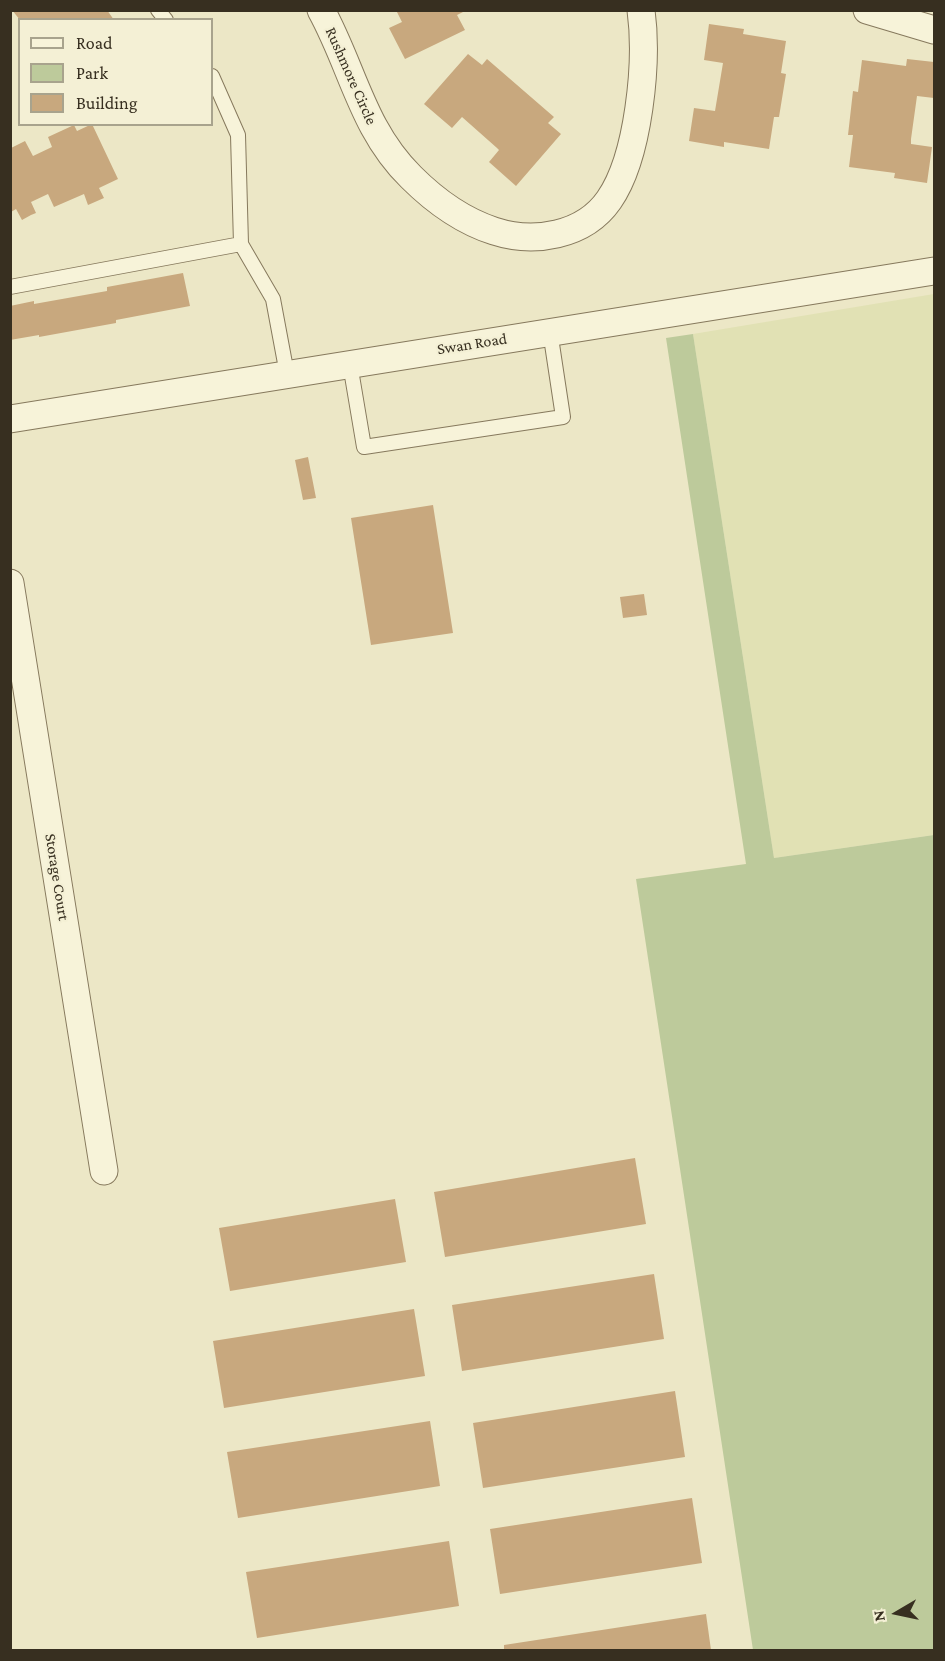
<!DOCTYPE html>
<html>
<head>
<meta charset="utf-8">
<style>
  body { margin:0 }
  #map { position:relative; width:945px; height:1661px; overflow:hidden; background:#ece7c6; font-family:"Crimson Pro",serif }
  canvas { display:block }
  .frame { position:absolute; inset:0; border:12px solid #372f20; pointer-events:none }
  .legend { position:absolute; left:18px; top:18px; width:195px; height:108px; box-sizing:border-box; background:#f4f0d5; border:2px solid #a8a38d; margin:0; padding:8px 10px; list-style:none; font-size:18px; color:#372f20 }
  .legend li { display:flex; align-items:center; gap:12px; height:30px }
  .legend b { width:30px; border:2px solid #a8a38d }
  .north { position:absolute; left:867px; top:1583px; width:60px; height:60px; -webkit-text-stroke:4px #f4f0d5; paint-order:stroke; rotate:261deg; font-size:16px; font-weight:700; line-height:24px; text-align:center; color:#372f20 }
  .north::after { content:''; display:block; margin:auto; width:21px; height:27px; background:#372f20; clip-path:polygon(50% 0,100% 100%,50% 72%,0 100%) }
</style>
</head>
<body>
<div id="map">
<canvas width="945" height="1661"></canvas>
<div class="frame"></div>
<ul class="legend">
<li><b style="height:8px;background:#f7f3d9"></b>Road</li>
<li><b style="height:16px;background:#bdca9b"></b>Park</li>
<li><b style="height:16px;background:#c8a87e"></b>Building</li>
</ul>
<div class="north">N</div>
</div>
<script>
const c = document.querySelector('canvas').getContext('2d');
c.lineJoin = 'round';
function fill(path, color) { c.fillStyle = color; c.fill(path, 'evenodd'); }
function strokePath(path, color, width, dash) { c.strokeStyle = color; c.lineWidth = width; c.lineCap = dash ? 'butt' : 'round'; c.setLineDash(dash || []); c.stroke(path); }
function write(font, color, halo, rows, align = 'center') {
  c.font = font + ' "Crimson Pro",serif'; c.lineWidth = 4.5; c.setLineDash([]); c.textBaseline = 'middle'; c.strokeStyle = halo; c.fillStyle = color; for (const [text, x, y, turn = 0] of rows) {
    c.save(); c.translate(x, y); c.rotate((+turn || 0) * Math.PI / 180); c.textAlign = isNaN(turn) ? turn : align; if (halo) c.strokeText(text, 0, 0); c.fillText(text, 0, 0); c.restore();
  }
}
const farmland = new Path2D(`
  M934,294v541l-160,23 -81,-524z`);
const green = new Path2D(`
  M693,334l81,524 160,-23v815h-181l-117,-771 110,-15 -80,-526z`);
const building = new Path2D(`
  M12,10h95l7,10h-94z
  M396,10h71l-10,5 8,15 -60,29 -16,-31 13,-6z
  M709,24l35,5 -1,5 43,7 -5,32 5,1 -7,43h-5l-5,32 -45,-7v5l-35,-6 5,-33 21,3 8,-48 -19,-3z
  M468,54l14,11 5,-6 67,58 -6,6 13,11 -45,52 -27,-24 10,-12 -2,-2 -35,-31 -10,11 -28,-24z
  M907,59l27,3v36l-17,-2 -6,43v5l21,3 -5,36 -33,-5 1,-5 -46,-6 4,-32h-5l5,-44 5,1 4,-32 44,6z
  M92,124l26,55 -19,9 5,10 -16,7 -4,-11 -30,13 -6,-13 -17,8 5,11 -5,2 -9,5 -6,-11 -5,3v-64l14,-7 8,15 19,-9 -4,-10 26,-12 3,6z
  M183,273l7,33 -74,14v3l-77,14v-2l-29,5v-34l24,-5v3l73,-13v-4z
  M308,457l8,41 -13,2 -8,-40z
  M433,505l20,128 -82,12 -20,-127z
  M644,594l3,21 -24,3 -3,-21z
  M635,1158l11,66 -201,33 -11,-65z
  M395,1199l11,63 -176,29 -11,-63z
  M654,1274l10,65 -202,32 -10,-66z
  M414,1309l11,67 -201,32 -11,-67z
  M675,1391l10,66 -202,31 -10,-65z
  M430,1421l10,65 -202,32 -11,-66z
  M692,1498l10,65 -202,31 -10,-65z
  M449,1541l10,65 -202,32 -11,-66z
  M706,1614l5,36h-207v-5z`);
const service = new Path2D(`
  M158,10l8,10
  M212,76l26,59 3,109 32,55 14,75
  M10,287l231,-43
  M350,364l14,83 199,-30 -13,-86`);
const minor = new Path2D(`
  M321,10c32,58 41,119 90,167 23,23 52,44 83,54 40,13 90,5 115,-31 30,-43 39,-138 32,-190
  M867,10l67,20
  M10,419l924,-148
  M10,583l94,588`);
const streetNames = [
  ["Rushmore Circle",351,76,66],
  ["Swan Road",472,344,-9],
  ["Storage Court",57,877,81]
];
fill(farmland, '#e1e1b4');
fill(green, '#bdca9b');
fill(building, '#c8a87e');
strokePath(service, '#86795d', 16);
strokePath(minor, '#86795d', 29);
strokePath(service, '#f7f3d9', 14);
strokePath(minor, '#f7f3d9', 27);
write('16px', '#372f20', '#f4f0d5', streetNames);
</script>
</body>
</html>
